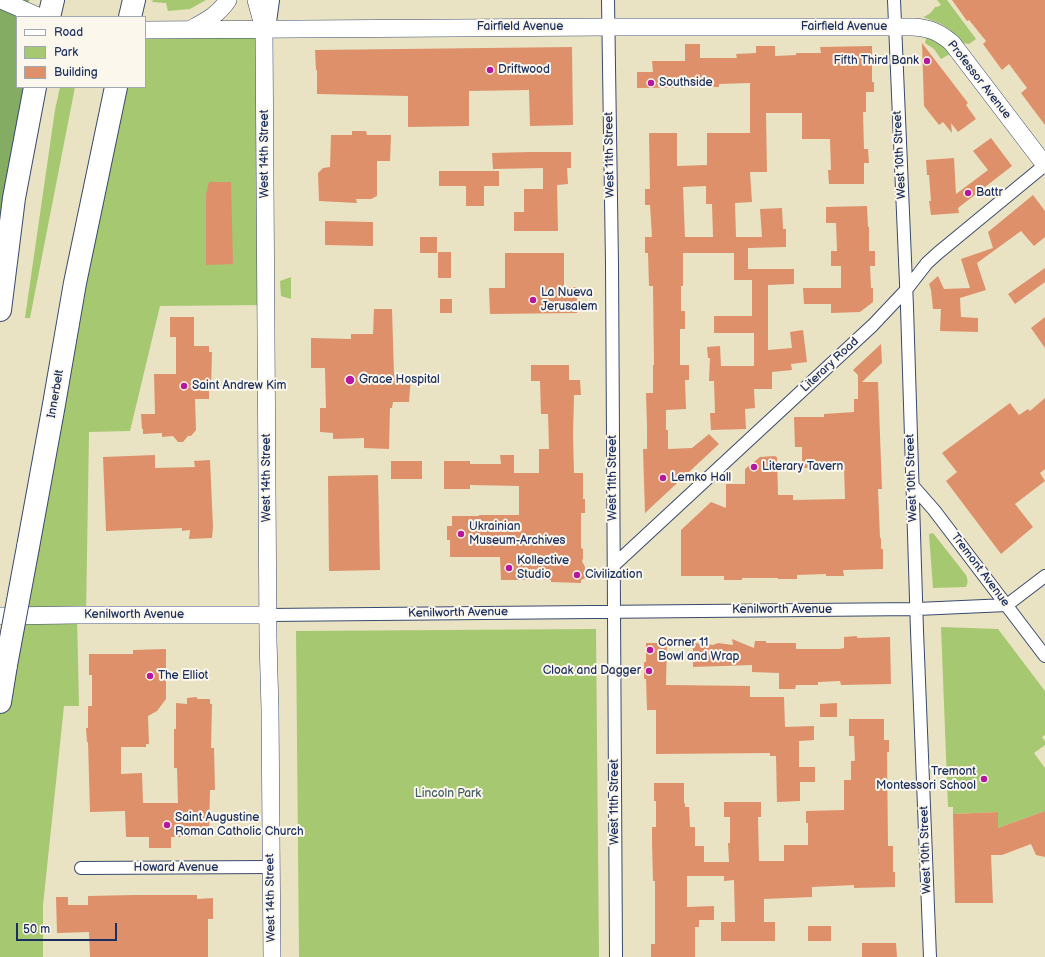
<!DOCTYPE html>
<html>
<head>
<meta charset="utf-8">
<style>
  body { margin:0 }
  #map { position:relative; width:1045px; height:957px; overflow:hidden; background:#e9e3c3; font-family:"Balsamiq Sans",sans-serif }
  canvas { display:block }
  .legend { position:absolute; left:16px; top:16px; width:130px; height:72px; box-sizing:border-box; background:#fbf7ec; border:1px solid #a1a7b3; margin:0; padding:5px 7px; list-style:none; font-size:12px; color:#1b2f5e }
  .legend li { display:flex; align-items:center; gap:8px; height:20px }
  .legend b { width:20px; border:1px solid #a1a7b3 }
  .scale { position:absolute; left:16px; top:923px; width:101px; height:18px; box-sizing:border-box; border:2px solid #1b2f5e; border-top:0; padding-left:5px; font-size:12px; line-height:14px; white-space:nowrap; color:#1b2f5e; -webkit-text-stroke:3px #fbf7ec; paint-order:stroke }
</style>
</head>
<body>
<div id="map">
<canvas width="1045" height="957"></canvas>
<ul class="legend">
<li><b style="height:5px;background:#fff"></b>Road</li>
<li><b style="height:11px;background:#a6c870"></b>Park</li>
<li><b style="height:11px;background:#de906b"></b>Building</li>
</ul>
<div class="scale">50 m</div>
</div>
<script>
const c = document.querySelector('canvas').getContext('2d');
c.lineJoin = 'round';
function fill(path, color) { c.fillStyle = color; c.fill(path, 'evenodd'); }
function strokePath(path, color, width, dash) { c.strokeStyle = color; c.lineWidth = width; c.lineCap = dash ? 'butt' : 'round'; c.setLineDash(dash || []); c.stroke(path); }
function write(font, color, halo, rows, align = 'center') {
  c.font = font + ' "Balsamiq Sans",sans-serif'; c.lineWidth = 4; c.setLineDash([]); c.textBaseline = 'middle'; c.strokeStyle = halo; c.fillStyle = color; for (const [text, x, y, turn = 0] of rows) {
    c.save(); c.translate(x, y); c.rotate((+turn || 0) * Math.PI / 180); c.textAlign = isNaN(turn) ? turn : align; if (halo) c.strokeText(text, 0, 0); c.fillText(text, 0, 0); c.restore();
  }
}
const green = new Path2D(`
  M153,0h53l-16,9 -22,2 -2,-8 -14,-1z
  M937,0h10l29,39 -7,5 -6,-1 -13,-13 -9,-6 -18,-7c6,-2 9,-5 12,-10h2l4,-2z
  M264,29l2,276 -106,1 -30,125 -41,1 -3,183h-9l2,91h-15l-21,199v52h-43v-255l116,-615h29v-57z
  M927,35l15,8 8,11 -9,5 -7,-10 -9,-6z
  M60,87h15l-45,231h-5l30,-208z
  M291,277v22l-10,-3 -1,-15z
  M933,533l33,42c2,5 2,8 0,12l-33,1 -4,-54z
  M941,627l57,2 47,62v44l-3,2 3,4v4l-11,8 11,15v43l-47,17v-16l-45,2v-7h-5z
  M596,629l3,328h-300l-3,-326z`);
const forest = new Path2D(`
  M0,0h29l-3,11 14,6h-23v70h18l-35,223z`);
const building = new Path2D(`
  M952,0h93v125l-24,-32 6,-5 -18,-24 -7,6 -19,-26 3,-3 -17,-21 -2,1z
  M922,43l46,60 -2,2 10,14 -18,13 -7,-9 1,10 -9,-11 -4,3 -15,-19z
  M685,44h15v14h37l-1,-4 20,-1v-7h19v10l21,-1v-2h25l-1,-6 52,-1v36h2v10h-8v20h-3l1,37h4l1,14h-5v21h-35l-1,-14h3l-1,-31h-28v-26h-36l1,59h-17l2,30 -17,1 1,34h26l-2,-28 22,-1 1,21h3v18l-38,1v21h46v15l-26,1v65l24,-2 -2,-16 13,-2 4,32 -16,2 1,6 -20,2v17h-18l1,19 -10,1 1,20 -35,1 -1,-17h5l-1,-32h-5l1,-23h-2l-1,-11 13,-1 1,20h33v-33h-40v-17h38v-36h-18v-27h-51v33h-2v25h4v18h-5v36h9v15h-4l1,29 -20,1v20h2v19l24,-1 17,-14 10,10 -74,69 -2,-64h4v-22l-1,-34h7v-28h1l-1,-79h-4l-1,-33h-3v-16h7l-2,-32h-5v-16h5l-1,-56h28v33l30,-1v-32h43v-50l-31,1v3l-82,1v-16h16l-1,-11h33zM706,186v18h6l1,33h-28l-2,-50z
  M572,47l1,78 -43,1 -1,-36 -60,1v35l-61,1v-31l-91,-2v-24h-1l-1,-20z
  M352,131h14l1,4h24l-1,26h-13v35l-6,3h-15l1,4 -38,-2 -1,-28 5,-5 7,-1 1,-32h21z
  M991,138l21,28 -54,42 1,5 -28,2 -2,-14h2l-2,-26h-2l-1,-15 28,-2 2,36 32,-24 -15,-19z
  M529,152h42v16h-4l1,16 -11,1 1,46h-44v-19h10v-23h19v-21l-50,1 -1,-16z
  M439,171h60v15h-15v20h-18v-20h-27z
  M209,182h22l2,82 -27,1v-71z
  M1033,195l12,16v26l-11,9 -13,-15 -44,32 9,27 -26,8 1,19 17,1v14l-38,-1 1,-22h-8l-2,-19 -2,-6 9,-8 6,13 26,-1 -9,-29 32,-11 -5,-16z
  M867,206l1,21h1v24h6v15h-5l1,22h2v14l-13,10 -29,1v-9h-27l-1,-16h38v-22h-10v-15h6l-1,-28h-10v-16z
  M325,221l48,1v24l-48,-1z
  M420,237h17v16h-17z
  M438,252h13v26h-13z
  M505,253h59v34h13v26l-87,1 -1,-26h16z
  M1045,268v14l-30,22 -7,-10z
  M440,299h12v14h-12z
  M374,309h18l2,66 17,1 -2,26h-16l-1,6h-2l-1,41 -25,-1v-10l-31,1v-6l-13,-1v-24h6l-1,-40h-14v-30l40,1v-5h22z
  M170,317h24v29h15v6h3l-1,38h-2v9h-14l1,31 -5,6h-3l-5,6h-5l-5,-6 -11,1v-4l-19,1v-5h-1l-1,-15h14l-1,-40h22v-37h-6z
  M1045,317v31l-14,-20z
  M881,344l1,19 -20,19h16l4,107h-4l2,49h1v11h2v20l-40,1 1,6h-18v-2l-29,1v4h-19v-1h-36v2h-18v-4h-43v-46l30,-28 15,6v-24h19v-15l15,-12 15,-1 1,1h1l1,38h15v5l52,-1 -1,-32 -42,1v-21h-7l-1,-30h30v-3l30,-2v-13h4v-24l-5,-5z
  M531,365h38v15h11l1,15h-7l-1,41 1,37h9v26h2v14h-4v35l2,1v9l-1,3 3,6v11l-4,2v3l-30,-1v-2h-50l-1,-23h-50v-17h-3v-14h5v-10h27v-1h40v-29l-49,-1v4h-26v-28h26v3h31l-1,-9h14v18h25v-24h10l-1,-35h-7l-1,-33h-9z
  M1045,398v71l-5,4 5,8 -30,23 18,23 -32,27 -55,-73 11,-9 -15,-19 68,-50 9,12 9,-6 2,2z
  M155,455v13l40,-1 -1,-6 16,-1 3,67 -1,11 -23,1 1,-9 -8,1v-3l-76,3 -3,-74z
  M391,461h31v18h-31z
  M378,475l2,95 -51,1 -1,-95z
  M857,636v2l33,-1 1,47 -50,1 -1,-4 -22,1v3h-22l-1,4h-16v-16l-27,-1v-7l-59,2v-25l10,3 5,-1 5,1 5,-2 15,2 -1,-6 22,9 1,-7h11v2h30v6h43l5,-1v-11z
  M646,643h21l-1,42 84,1v11h34l1,30 29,-1v14l-15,1v26h16v15h-15v19l-23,1 -1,-46h-6v-3l-114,1v-44h-9l-1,-31h-2v-17h2z
  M166,649v50l-9,12 -9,5 1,28h-3v3h-25v27l21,-1 1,30h35l-1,-35h-3v-39h2v-26l11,1v-6l10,-1v2h13v5h2l-1,44h3l1,42h-5l-1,44h-8v3h-30v11h-22v-11h-23l-1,-26 -35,1 -2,-70h-1l-1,-14h2v-22h4v-31h-3v-21h44v-4z
  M837,703v14h-17v-13z
  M849,719h35v21h5v12h-2l1,94h5v26h2v15l-41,1v-3l-42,2v10l-48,2v23h11v19h-54v-19h14l-1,-42 -10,1v-5h-37v31l27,-1v14h-15v7h-4v30h-44v-13h4v-63h-2l-1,-38v-16h4v-26h-2v-18h30v20h1v4h4l1,20h5v19h9v16h25l-1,-19h2v-26h-6v-15h37v15h-3l1,44h25v-16h24v-22h-2v-12l38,-1v-30h7v-19h4l-1,-25h-5z
  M1045,811v46l-9,-2 -5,-11 -29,11h-11l2,48h-38l-2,-89 45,-2v16z
  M133,895h64v4l16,-1v21h-5v38h-118l-1,-25 -32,1 -1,-36h12v8h20v-9z
  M808,926h23v15h-23z
  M862,943h34l1,14h-35z`);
const street = new Path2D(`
  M608,0l4,264 4,693
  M894,0l13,307 10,324 13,326
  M912,485l22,25 111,146
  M614,565l259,-240 33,-35 21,-27 11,-10 107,-88
  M268,615l649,-6 90,-4 38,-29
  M81,868l189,-1`);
const secondary = new Path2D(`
  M1,0l39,17
  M256,0l8,29 4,611 2,69 2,248
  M191,29c15,-8 27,-14 37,-29
  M145,30l464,-3h304c17,1 26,5 39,16l93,122
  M0,616l77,-1h191`);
const highway = new Path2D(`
  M49,17l4,-17
  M130,17l4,-17
  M264,29l4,-29
  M0,310l14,-112 21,-111
  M28,547l25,-137 22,-127 41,-196
  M0,702l6,-37`);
const highwayBridge = new Path2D(`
  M6,665l22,-118`);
const markers = [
  [927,61,4,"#b5179e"],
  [490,70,4,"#b5179e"],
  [651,83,4,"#b5179e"],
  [968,193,4,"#b5179e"],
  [533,300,4,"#b5179e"],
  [350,380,5,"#b5179e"],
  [184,386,4,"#b5179e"],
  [754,467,4,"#b5179e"],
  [663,478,4,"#b5179e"],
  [461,534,4,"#b5179e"],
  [509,568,4,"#b5179e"],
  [577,575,4,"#b5179e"],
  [650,650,4,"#b5179e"],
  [649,671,4,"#b5179e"],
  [150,676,4,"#b5179e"],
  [984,779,4,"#b5179e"],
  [167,825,4,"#b5179e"]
];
const streetNames = [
  ["Fairfield Avenue",520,27],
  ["Fairfield Avenue",844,27],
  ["Professor Avenue",979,80,52],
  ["West 14th Street",265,154,-90],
  ["West 11th Street",610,155,-91],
  ["West 10th Street",900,155,-93],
  ["Literary Road",830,365,-43],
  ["Innerbelt",56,394,-80],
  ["West 14th Street",267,478,-90],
  ["West 11th Street",613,478,-90],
  ["West 10th Street",912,478,-92],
  ["Tremont Avenue",980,570,53],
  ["Kenilworth Avenue",782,610],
  ["Kenilworth Avenue",458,613,-1],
  ["Kenilworth Avenue",134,615],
  ["West 11th Street",615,802,-90],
  ["West 10th Street",926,850,-92],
  ["Howard Avenue",176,868],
  ["West 14th Street",271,898,-91]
];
const poiNames = [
  ["Fifth Third Bank",919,61,"right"],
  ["Driftwood",498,70],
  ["Southside",659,83],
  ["Battr",976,193],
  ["La Nueva",541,293],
  ["Jerusalem",541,307],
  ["Grace Hospital",359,380],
  ["Saint Andrew Kim",192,386],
  ["Literary Tavern",762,467],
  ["Lemko Hall",671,478],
  ["Ukrainian",469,527],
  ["Museum-Archives",469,541],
  ["Kollective",517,561],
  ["Studio",517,575],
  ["Civilization",585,575],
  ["Corner 11",658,643],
  ["Bowl and Wrap",658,657],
  ["Cloak and Dagger",641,671,"right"],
  ["The Elliot",158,676],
  ["Tremont",976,772,"right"],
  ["Montessori School",976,786,"right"],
  ["Saint Augustine",175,818],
  ["Roman Catholic Church",175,832]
];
const parkNames = [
  ["Lincoln Park",448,794]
];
fill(green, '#a6c870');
fill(forest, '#84ac62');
fill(building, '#de906b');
strokePath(street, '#3a4a6d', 14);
strokePath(secondary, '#3a4a6d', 18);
strokePath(highway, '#3a4a6d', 24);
strokePath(street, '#fff', 12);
strokePath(secondary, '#fff', 17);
strokePath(highway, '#fff', 22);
strokePath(highwayBridge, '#3a4a6d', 24, []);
strokePath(highwayBridge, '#fff', 22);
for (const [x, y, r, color] of markers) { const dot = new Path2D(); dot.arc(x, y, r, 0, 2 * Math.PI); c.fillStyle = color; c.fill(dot); strokePath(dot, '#fbf7ec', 1.5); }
write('12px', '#1b2f5e', '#fbf7ec', streetNames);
write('12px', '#1b2f5e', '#fbf7ec', poiNames, 'left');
write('12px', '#455d63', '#fbf7ec', parkNames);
</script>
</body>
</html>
